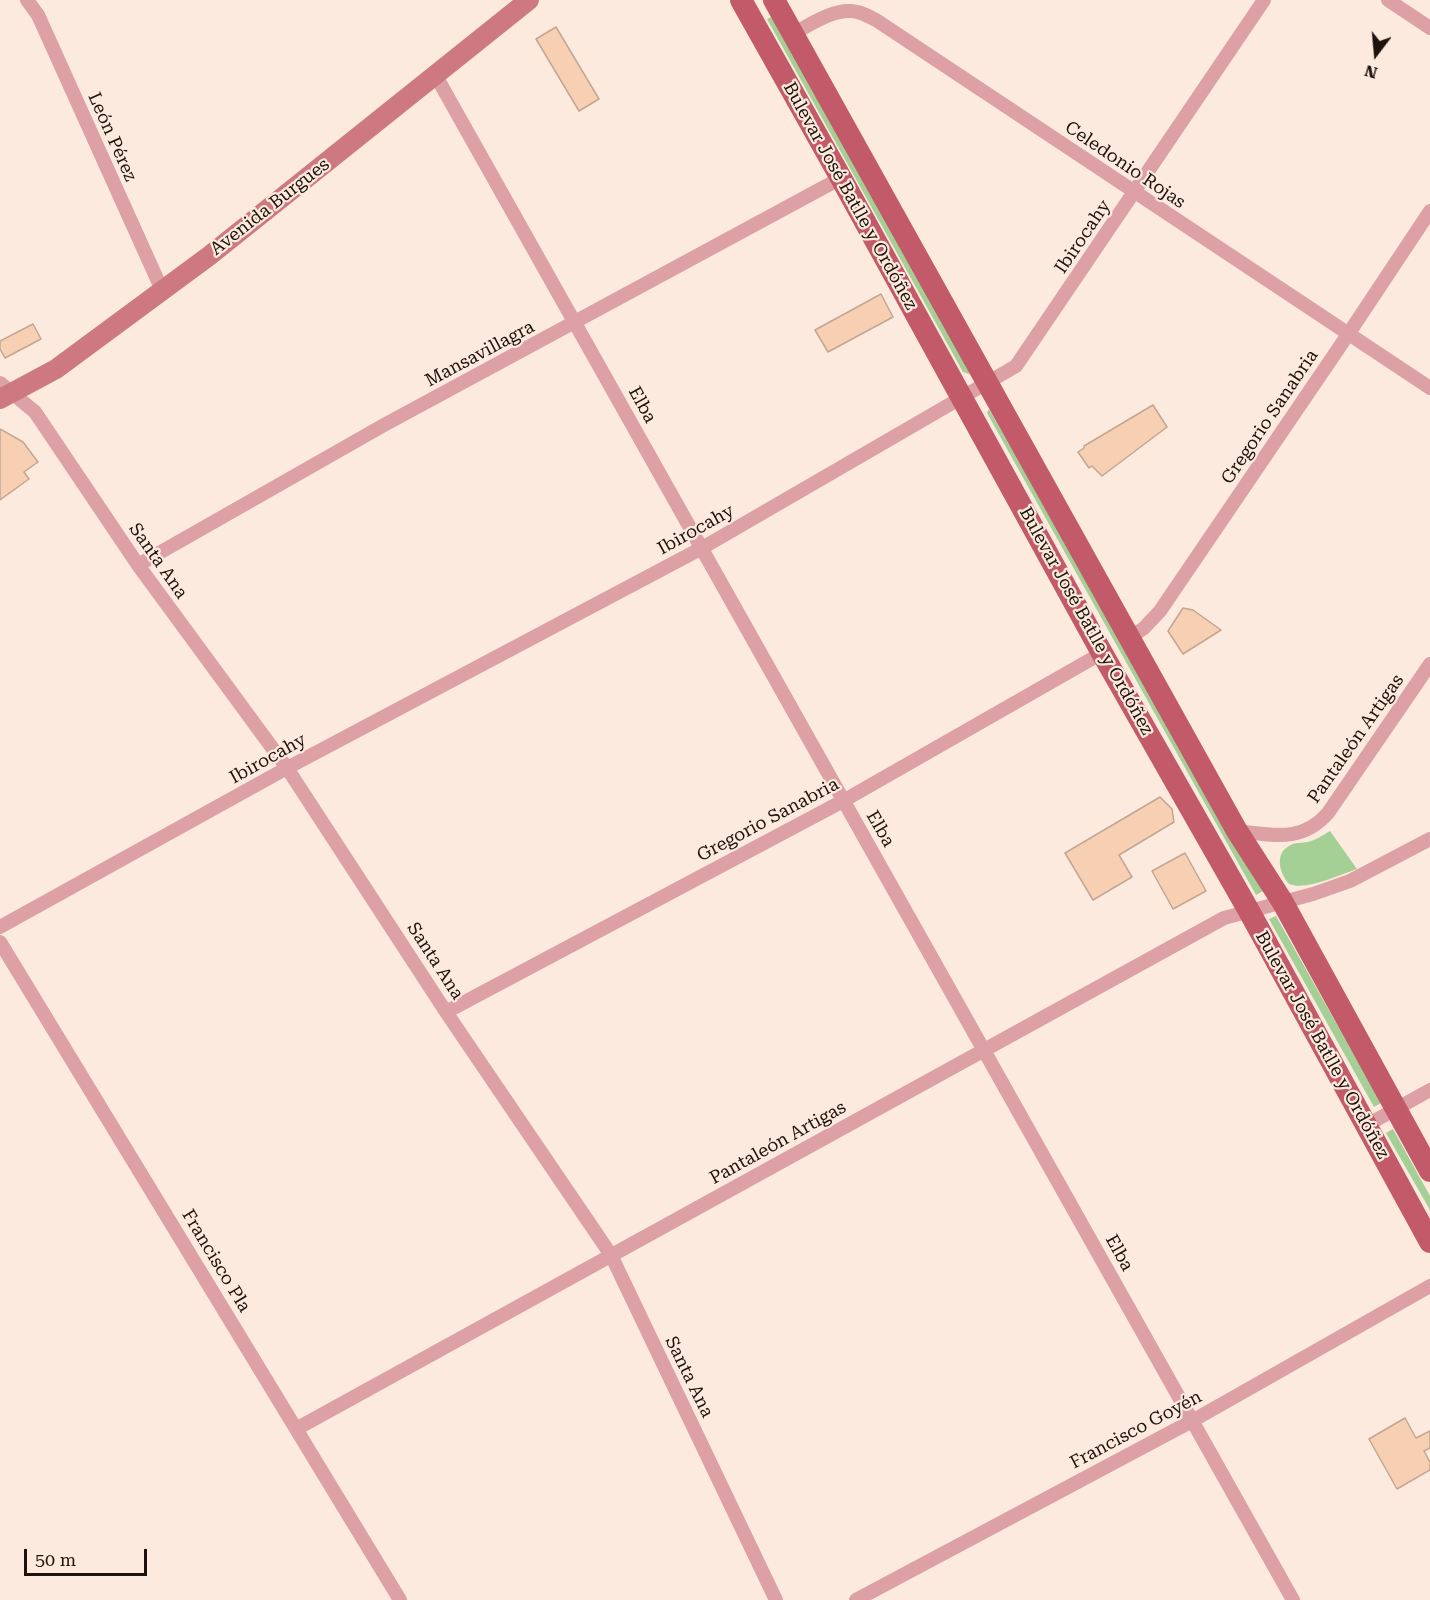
<!DOCTYPE html>
<html>
<head>
<meta charset="utf-8">
<style>
  body { margin:0 }
  #map { position:relative; width:1430px; height:1600px; overflow:hidden; background:#fdeade; font-family:"Roboto Serif",serif }
  canvas { display:block }
  .north { position:absolute; left:1346px; top:24px; width:60px; height:60px; -webkit-text-stroke:4px #fdeade; paint-order:stroke; rotate:196deg; font-size:16px; font-weight:700; line-height:24px; text-align:center; color:#1d130c }
  .north::after { content:''; display:block; margin:auto; width:21px; height:27px; background:#1d130c; clip-path:polygon(50% 0,100% 100%,50% 72%,0 100%) }
  .scale { position:absolute; left:24px; top:1549px; width:123px; height:27px; box-sizing:border-box; border:3px solid #1d130c; border-top:0; padding-left:8px; font-size:18px; line-height:21px; white-space:nowrap; color:#1d130c; -webkit-text-stroke:4px #fdeade; paint-order:stroke }
</style>
</head>
<body>
<div id="map">
<canvas width="1430" height="1600"></canvas>
<div class="north">N</div>
<div class="scale">50 m</div>
</div>
<script>
const c = document.querySelector('canvas').getContext('2d');
c.lineJoin = 'round';
function fill(path, color) { c.fillStyle = color; c.fill(path, 'evenodd'); }
function strokePath(path, color, width, dash) { c.strokeStyle = color; c.lineWidth = width; c.lineCap = dash ? 'butt' : 'round'; c.setLineDash(dash || []); c.stroke(path); }
function write(font, color, halo, rows, align = 'center') {
  c.font = font + ' "Roboto Serif",serif'; c.lineWidth = 4.5; c.setLineDash([]); c.textBaseline = 'middle'; c.strokeStyle = halo; c.fillStyle = color; for (const [text, x, y, turn = 0] of rows) {
    c.save(); c.translate(x, y); c.rotate((+turn || 0) * Math.PI / 180); c.textAlign = isNaN(turn) ? turn : align; if (halo) c.strokeText(text, 0, 0); c.fillText(text, 0, 0); c.restore();
  }
}
const green = new Path2D(`
  M773,16l197,357 -1,1 -6,-2 -196,-353z
  M989,409l274,482 -7,4 -269,-482z
  M1330,831l27,38c-19,6 -50,22 -68,15 -9,-10 -15,-30 0,-38 6,-4 13,-3 19,-4 8,-2 15,-7 22,-11z
  M1276,916l105,187 -7,4 -105,-188z
  M1393,1129l37,67v14l-44,-77z`);
const building = new Path2D(`
  M556,27l43,72 -20,12 -43,-72z
  M881,294l12,23 -65,35 -13,-22z
  M33,324l8,15 -36,19 -5,-9v-8z
  M1153,405l14,22 -65,49 -10,-10 -3,2 -11,-16 6,-4v-2z
  M0,429l23,13 15,20 -14,10 5,7 -29,21z
  M1183,608l10,2 28,20 -38,24 -15,-23z
  M1160,797l12,12 2,13 -55,33 13,22 -39,23 -28,-47z
  M1185,853l21,38 -33,18 -21,-38z
  M1405,1418l11,20 14,-7v17l-6,3 6,11v8l-33,19 -28,-50z`);
const street = new Path2D(`
  M27,0l11,15 124,275
  M1388,0l42,28
  M793,34c18,-10 43,-27 64,-22 6,1 13,5 19,8l554,368
  M436,76l857,1524
  M0,383l35,29 103,153 149,203 159,244 165,243 165,345
  M138,565l246,-140 457,-247
  M1131,637l13,-9 16,-17 189,-278 81,-122
  M1237,831c36,4 65,12 91,-18l102,-149
  M0,927l287,-159 415,-220 314,-182 248,-366
  M0,942l400,658
  M446,1012l397,-211 259,-148
  M1365,1126l65,-36
  M296,1429l928,-511 89,-24 37,-13 80,-42
  M856,1600l336,-179 238,-135`);
const secondary = new Path2D(`
  M0,399l56,-30 153,-113 320,-256`);
const primary = new Path2D(`
  M741,0l100,178 261,475 147,258 181,331
  M774,0l463,831 45,70 148,270`);
const streetNames = [
  ["León Pérez",112,137,66],
  ["Celedonio Rojas",1125,165,34],
  ["Bulevar José Batlle y Ordóñez",850,196,61],
  ["Avenida Burgues",270,207,-38],
  ["Ibirocahy",1083,237,-56],
  ["Mansavillagra",480,354,-28],
  ["Elba",642,405,61],
  ["Gregorio Sanabria",1270,417,-56],
  ["Ibirocahy",696,530,-29],
  ["Santa Ana",158,561,55],
  ["Bulevar José Batlle y Ordóñez",1086,621,61],
  ["Pantaleón Artigas",1356,739,-55],
  ["Ibirocahy",268,759,-29],
  ["Gregorio Sanabria",768,820,-28],
  ["Elba",880,829,60],
  ["Santa Ana",435,961,57],
  ["Bulevar José Batlle y Ordóñez",1322,1045,61],
  ["Pantaleón Artigas",778,1143,-29],
  ["Elba",1119,1253,61],
  ["Francisco Pla",216,1261,59],
  ["Santa Ana",689,1377,64],
  ["Francisco Goyén",1136,1430,-28]
];
fill(green, '#a4cf95');
fill(building, '#f7d0b3');
strokePath(building, '#c3a692', 1.5);
strokePath(street, '#dca0a5', 14);
strokePath(secondary, '#ce7982', 20);
strokePath(primary, '#c35a69', 22);
write('18px', '#1d130c', '#fdeade', streetNames);
</script>
</body>
</html>
